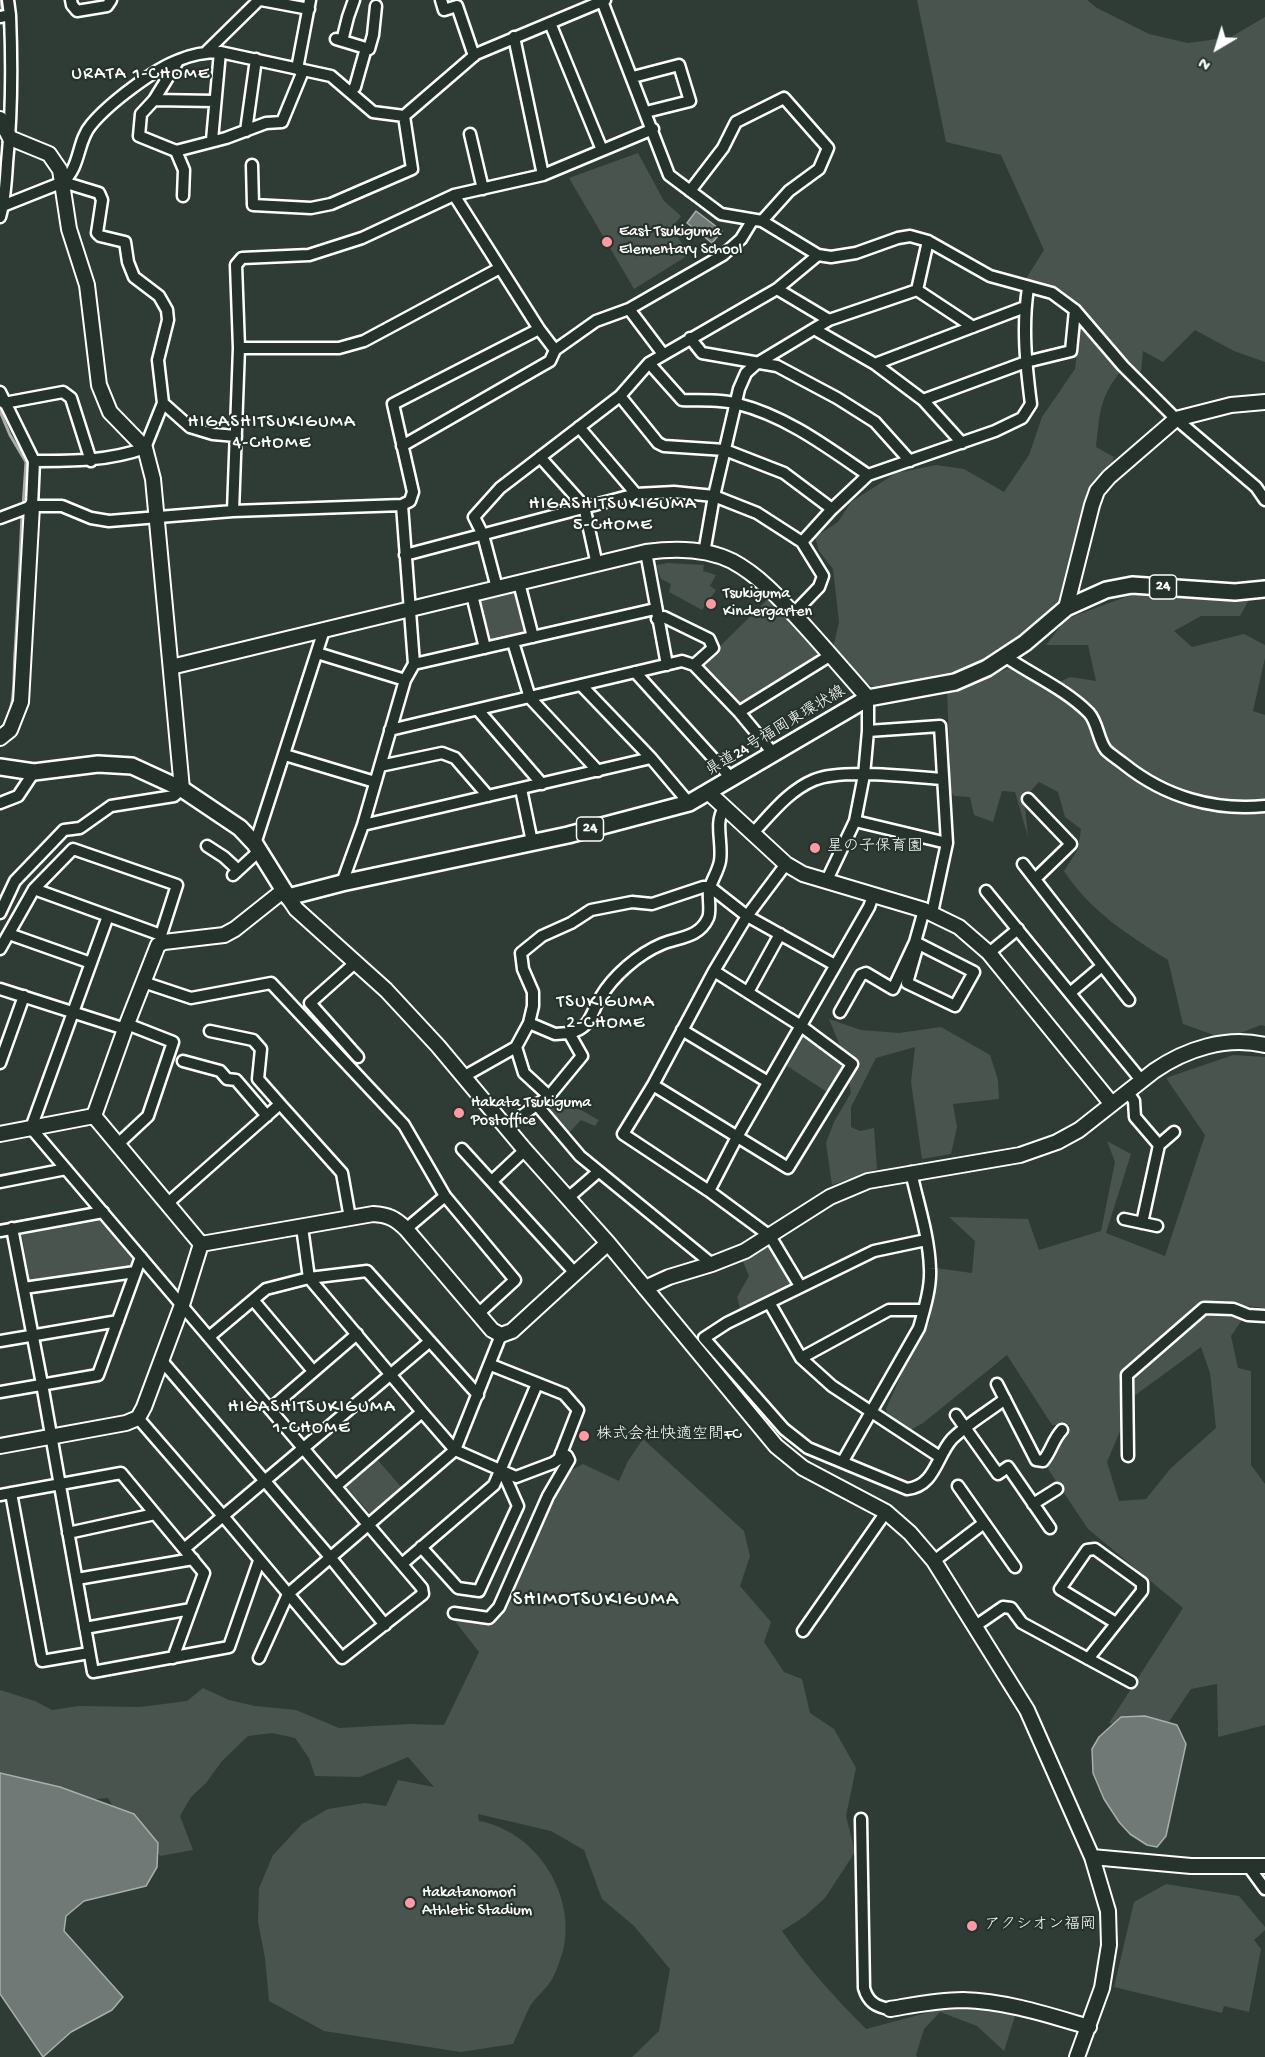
<!DOCTYPE html>
<html>
<head>
<meta charset="utf-8">
<style>
  body { margin:0 }
  #map { position:relative; width:1265px; height:2057px; overflow:hidden; background:#2f3b35; font-family:"Gochi Hand",sans-serif }
  canvas { display:block }
  .north { position:absolute; left:1187px; top:18px; width:60px; height:60px; -webkit-text-stroke:4px #26332d; paint-order:stroke; rotate:218deg; font-size:16px; font-weight:700; line-height:24px; text-align:center; color:#fff }
  .north::after { content:''; display:block; margin:auto; width:21px; height:27px; background:#fff; clip-path:polygon(50% 0,100% 100%,50% 72%,0 100%) }
</style>
</head>
<body>
<div id="map">
<canvas width="1265" height="2057"></canvas>
<div class="north">N</div>
</div>
<script>
const c = document.querySelector('canvas').getContext('2d');
c.lineJoin = 'round';
function fill(path, color) { c.fillStyle = color; c.fill(path, 'evenodd'); }
function strokePath(path, color, width, dash) { c.strokeStyle = color; c.lineWidth = width; c.lineCap = dash ? 'butt' : 'round'; c.setLineDash(dash || []); c.stroke(path); }
function write(font, color, halo, rows, align = 'center') {
  c.font = font + ' "Gochi Hand","Klee One",sans-serif'; c.lineWidth = 4.5; c.setLineDash([]); c.textBaseline = 'middle'; c.strokeStyle = halo; c.fillStyle = color; for (const [text, x, y, turn = 0] of rows) {
    c.save(); c.translate(x, y); c.rotate((+turn || 0) * Math.PI / 180); c.textAlign = isNaN(turn) ? turn : align; if (halo) c.strokeText(text, 0, 0); c.fillText(text, 0, 0); c.restore();
  }
}
const green = new Path2D(`
  M917,0h170l10,8 52,26 39,9 43,-6 34,-20v345l-31,-11 -39,-21 -32,32 -20,-11 -2,21 -19,-2c-23,27 -22,43 -26,77l18,10 -56,166 -36,31 -25,-6 -8,23 -95,24 -38,-16 -23,-31 6,-26 -6,-53 -14,-18 -4,-14 23,-15 13,-20 45,-29 40,-8 28,4 40,23 25,-37 13,-38 33,-48 7,-57 -58,-30 20,-32 -43,-95 -55,-13z
  M638,153l26,48 17,15 -10,13 19,25 -56,35 -65,-111z
  M668,563l36,2 -1,6 13,4 -6,11 6,4 -14,20 -33,-18 2,-8 -10,-5 -5,-14z
  M517,588l11,46 -34,8 -6,-4 -8,-35 4,-4z
  M1147,589l103,9 -10,18h-39l-27,15 18,16 52,-13 21,11v13l-12,53 12,4v311l-4,-1 -36,14 -42,-15 -15,-64c-41,-26 -77,-48 -104,-89l14,-22 3,-20 -16,-12 -7,-25 -19,-10 -15,16 4,39 -13,-45 -13,-1 -9,31 -19,-7 -4,-18 -16,-1 -6,-7 2,-24 -3,-74 62,-23 40,19 21,-10 26,4 -8,-36h-42l20,-26z
  M769,598l48,54v4l-74,47 -8,-2 -34,-36z
  M829,1019l32,11 38,3 42,-6 49,28 8,25 1,19 -46,5 4,23 -6,27 -29,5 -11,-77 4,-35 -39,11 -25,49v20l9,4 14,-3 3,41 -45,16 -6,-42 8,-21 17,-29 -6,-35z
  M803,1033l36,26 4,11 -16,22 -43,-28z
  M1233,1055l32,2v251l-60,-7 -78,64 -8,16 4,43 -16,38 12,39 27,-2 24,-30 46,-41 -6,-55 -9,-26 -71,52 4,-25 71,-62 39,5 -13,19 7,32 13,3v94l14,19v241l-47,12 -1,-53 -26,5 -31,46 -51,-12 74,-115 -95,-79 -42,-63 24,-41h-18l-45,-70 -84,68 -25,14 -12,-28 19,-43 25,-45 6,-53 36,5 3,-32 -26,-24 79,2 11,31 62,-19 14,-69 -8,-21 24,13 -25,79 59,23 40,-121 -39,-57z
  M551,1100c8,10 14,8 26,9 7,1 15,8 22,11l-4,6 -14,-6 -15,16 -6,-12 -17,-17z
  M103,1220l31,35 -3,12 -101,16 -8,-48z
  M770,1244l23,41 -41,22 -12,2 -3,-12 12,-21 -7,-17z
  M643,1439l101,92 6,25 -10,30 31,36 -7,20 20,30 18,7 8,34 24,16 22,39 -10,48 9,36 -30,46 -20,18 -23,15c25,36 53,67 84,98l79,-21 40,1 30,7 -11,35 -27,-25 -37,-14 -16,17 -8,26 1,2h-285l27,-26 11,-62 -36,-43 -32,-27 -18,-49 -33,-19 -73,-17 1,7c57,10 98,74 84,130 -3,9 -7,22 -12,30 -6,9 -15,16 -21,25 -6,12 -11,25 -17,38l-52,8 -137,-21 -55,-30 -4,-43 -7,-36 1,-34 14,-33 29,-31 26,-15 37,-6 21,3 12,-26 36,7 -26,-30 -48,20 -45,-1 -6,-18 -14,-20 -23,-5 -24,3 -26,25 -16,22 -15,14 -11,19 13,34 -33,6 -20,-29 -22,-12 -10,-17 -37,3 -71,-18v-93l35,11 17,9 27,-4 61,1 47,-6 16,-13 26,12 26,6 41,4 43,18 71,-4 34,1 35,-73 -28,-36 37,5 11,-4 45,-102 22,-42 17,-9 36,17 9,-20z
  M376,1458l26,30 -32,26 -26,-30z
  M1166,1884l73,12 26,31v3l-11,10 7,9 -12,63 -25,-6 -2,7 -108,-26 20,-85z`);
const water = new Path2D(`
  M696,211l26,20 -10,12 -25,-20z
  M1145,1716l32,9 9,19 -20,92 -9,11 -10,-2 -17,-11 -11,-12 -15,-23 -11,-26 -1,-24 7,-12 22,-20z
  M0,1773l60,14 74,27 24,29 -1,24 -11,19 -62,15 -18,15 -2,15 59,66 -11,13 -41,22 -28,25 -43,-63z`);
const stream = new Path2D(`
  M1,0l5,41
  M5,116l1,-66
  M0,411l10,24 16,27 -3,45
  M1,729c16,-19 12,-53 14,-76 3,-47 5,-93 7,-139`);
const street = new Path2D(`
  M71,0l1,5 5,6 30,-5 4,-6
  M261,0l48,9
  M441,0l3,10 13,-4 17,50
  M602,1l67,174 52,39 41,7 56,34 13,2 25,-4 42,-15 12,-2 18,5 62,35 62,17 23,17 48,56 53,53 80,68 9,13
  M0,17l10,-2 -2,-15
  M550,23l52,127
  M514,37l29,138
  M336,39l33,10 4,-14 3,-29
  M342,41l6,-24 6,-17
  M206,52l53,-52
  M178,61l-24,39 -13,14 -2,22 37,15 8,19 -1,26
  M297,69l13,-69
  M633,77l46,-12 11,36 -44,11
  M350,92l5,-5 11,-39
  M154,100l61,1
  M404,116l72,-62 129,-54
  M246,131l10,-72
  M470,134l13,55
  M212,140l8,-88
  M176,151l50,-13 40,-15 16,-1 21,-51
  M252,165l1,40 58,3 20,-4 81,-35 -8,-53
  M690,191l33,-43 13,-26 48,-24 44,50 -9,21 -30,22 -27,30
  M454,195l85,134 16,21 41,-29 33,-12 94,-54 18,-16 11,-18
  M0,207l63,-25c18,-16 14,-41 28,-57 17,-21 63,-56 88,-65 14,-6 27,-8 41,-8l111,24 42,36 31,4
  M0,217c5,-17 6,-36 7,-54 5,-50 5,-99 3,-148
  M777,289l52,31
  M917,290l56,37
  M629,309l34,45
  M814,329l61,35 48,36 39,43
  M690,338l12,15 75,13 60,32 38,24 35,39
  M239,348h100l25,-7 136,-73
  M649,363l33,37c18,1 39,-1 56,4 48,12 89,43 130,71
  M875,364l150,-57
  M0,392l34,69 -2,45
  M620,396l38,47 6,3 61,4 59,23 48,36
  M923,400l103,-38 45,-11 4,-41
  M4,403l59,-11 8,6 20,63
  M163,403l27,24 23,7 23,2
  M579,427l57,67
  M402,446l148,-85 5,-11
  M540,457l44,49 13,59
  M34,461c38,0 75,0 111,-13l18,-45 -5,-43 10,-40 -1,-10 -8,-14 -25,-19 -6,-15 -3,-20 -25,-6 -3,-3 5,-33 -3,-7 -36,-11
  M233,511l6,-163 -3,-83 6,-7 67,-3 53,-17 92,-43 89,-20 110,-46
  M0,518l32,-12h30l29,12 18,3 124,-10 169,-6 8,-4 3,-9 -20,-88 146,-75
  M802,542l30,-33 36,-34 127,-44 27,-13 9,-14c-5,-39 -9,-77 -3,-116
  M646,552l21,113
  M704,553l10,-57 25,-107 7,-16 10,-9 58,-35 15,-9 88,-30 11,-49
  M405,555l231,-61 38,-2 40,4 43,17 45,29 21,34 -4,11 -26,27
  M519,583l14,54
  M497,588l-14,-53 -9,-18 26,-29 120,-92 29,-33 128,-74 41,-34
  M472,595l13,53
  M657,619l7,-2 45,22 4,9 -19,17
  M513,642l17,56 68,73
  M317,653l88,27
  M1006,657c28,19 59,32 83,56 9,10 9,27 17,37 5,5 13,10 18,14 41,33 90,47 141,42
  M414,664l241,-55
  M635,672l96,106
  M582,686l69,72 38,45
  M478,710l64,74
  M739,712l92,-57
  M390,730l292,-69 12,4 45,47 34,41
  M868,731l72,-5 7,117 -15,70
  M285,755l90,27
  M380,766l62,-13 13,5 33,38
  M521,789l11,53
  M1028,799l43,45 -36,35
  M0,803l18,-7 16,-24
  M855,821l92,22
  M363,825l288,-67
  M752,834c19,-20 36,-43 62,-54 27,-12 98,-3 129,-1
  M255,844l69,-214
  M207,846l17,11 14,13
  M786,864l-39,52 -33,55 -61,114 -30,49 86,57 61,45 30,50
  M1023,864l106,136
  M233,875l26,-24
  M826,882l29,-61 9,-46 4,-44v-33
  M342,883l21,-58 42,-145 9,-16 -12,-159
  M34,889l127,46
  M986,891l155,189
  M0,913l15,-32 49,-51 16,-2 31,-22 63,-10 8,-7
  M108,916l-77,212 391,460 1,6 -81,64 -119,-142 -85,-98
  M9,934l82,29
  M0,949l34,-60 39,-40 104,36 -16,50 3,7
  M989,953l29,-24
  M356,962l-46,41 48,54
  M143,982l48,16 80,-15 133,142 41,71 70,84 -37,34
  M0,989l125,40
  M748,992l32,-58
  M1070,993l32,-27
  M840,1012l21,-37 5,-2 27,16 22,-47 59,30 -19,34 -48,-23 10,-35 -2,-6 9,-32
  M682,1030l86,52
  M210,1031l43,9 8,9 -3,30 22,25
  M569,1033c22,-5 21,-18 31,-35 13,-22 38,-44 62,-54 17,-7 37,-6 46,-26 3,-7 0,-19 1,-27 2,-10 9,-19 11,-30 3,-18 -6,-38 4,-53
  M516,1047l8,26 25,23
  M183,1061l37,10 7,8 9,1 31,36
  M0,1063l24,-67
  M463,1077l53,-30 13,-24 4,-17v-14l-10,-23 -2,-16 21,-17 29,-13 20,-13 41,-8 20,2 51,-17h7l37,29 88,49
  M653,1085l135,83 64,-104 -51,-38 -87,-55
  M1127,1091l7,10 1,16 24,28 -17,78
  M536,1104l44,52 132,108
  M506,1127l43,-31 33,-40 -13,-23 -14,1 -26,-11
  M117,1145l31,-29 25,-74 -46,-18
  M1159,1145l15,-13
  M462,1149l113,124
  M492,1181l33,-31
  M0,1182l66,-13
  M709,1191l28,-54 132,-230 4,-11
  M568,1198l30,-26
  M168,1203l112,-99 62,69 8,45
  M1124,1219l33,7
  M302,1227l7,51 113,134 33,38 61,27 37,-14 6,-4 19,-49 -14,-16 -73,-29
  M12,1228l30,156 51,288 136,-25 30,-86
  M406,1229l39,-33
  M0,1231l103,-19
  M926,1240l-52,11 -147,72 -23,15 80,91 24,19 99,41c28,-3 29,-32 45,-50 15,-15 36,-27 53,-40
  M24,1288l111,-16
  M254,1301l59,70
  M770,1304l31,54 31,28 108,71
  M209,1337l57,-48 43,-11 58,-7 111,124
  M0,1341l118,-20
  M801,1358l88,-48h35
  M162,1361l168,196 55,68
  M997,1384l39,76 7,1c9,-11 9,-20 19,-31
  M0,1392l98,-17 43,-118
  M270,1409l87,-75
  M956,1415l42,59 10,-7 42,61
  M1128,1456l-1,-81 77,-67 29,1 15,6 17,1
  M843,1461l76,-133c5,-18 12,-40 11,-59 -1,-33 -12,-65 -19,-97
  M336,1486l86,-74
  M958,1486l57,81
  M11,1493l31,168 47,-8
  M0,1495l121,-22 83,100 -31,85
  M1033,1504l24,-15
  M68,1533l87,-19
  M421,1547l37,41 21,3 39,-85 -16,-36
  M184,1549l245,-207
  M934,1561l50,-38
  M402,1564l92,-79 43,-101
  M77,1579l116,-20
  M454,1613l35,5 10,-11 49,-111 21,-36 -2,-4 -6,-3
  M974,1627l29,-20 8,1 11,15 109,59
  M85,1628l106,-19
  M803,1631l83,-119
  M259,1658l29,-64 167,-144 46,-115
  M1088,1659l54,-68v-8l-47,-34 -8,1 -27,39 56,34
  M861,1819l3,169c4,14 12,19 26,21
  M1249,1867l16,22`);
const secondary = new Path2D(`
  M0,119l10,19 39,16 11,16 9,59 18,56 12,100 11,27 35,36 8,31 29,310
  M1066,608l26,-103 5,-14 12,-14 67,-58 55,-14 34,-3
  M171,667l475,-115c28,-4 60,-4 86,9 28,15 48,38 69,61 23,25 45,51 67,76
  M0,738l10,-8 11,-28 11,-196
  M708,792l78,72 17,10 121,36 35,17 30,26 122,150
  M288,897l8,12 90,81 52,56 87,104 83,93 168,203 27,22 83,44 24,21 24,28 93,149 65,147 16,54 1,34 -7,43 -25,69
  M94,1116l31,-87 33,-84 6,-3 60,-7 11,-6 49,-39
  M94,1116l107,128
  M0,1134l94,-18
  M201,1244l172,-30c15,1 22,4 33,15l86,101 9,5 11,-4 96,-88
  M645,1288l24,-11 43,-13 33,-13 85,-54 38,-16 152,-26 37,-13 22,-12 75,-59c32,-22 72,-35 111,-26
  M0,1446l126,-23 12,-5 6,-11 38,-102 19,-61
  M1092,1857l99,9h74
  M890,2009c24,-4 48,-9 73,-9 43,1 85,15 126,27`);
const primary = new Path2D(`
  M0,767l34,5 64,-8 34,2 50,23 58,39 15,16 33,53 54,-14 226,-48 121,-32 179,-105 87,-16 32,-14 38,-25 41,-35 40,-18 26,-5 103,7 30,-3`);
const markers = [
  [607,242,6,"#ff9aa2"],
  [711,604,6,"#ff9aa2"],
  [815,848,6,"#ff9aa2"],
  [459,1113,6,"#ff9aa2"],
  [584,1436,6,"#ff9aa2"],
  [410,1903,6,"#ff9aa2"],
  [972,1926,6,"#ff9aa2"]
];
const shields = [
  [1163,587,27],
  [590,829,27]
];
const shieldNames = [
  ["24",1163,587],
  ["24",590,829]
];
const poiNames = [
  ["East Tsukiguma",619,233],
  ["Elementary School",619,251],
  ["Tsukiguma",723,595],
  ["Kindergarten",723,613],
  ["星の子保育園",827,848],
  ["Hakata Tsukiguma",471,1104],
  ["Postoffice",471,1122],
  ["株式会社快適空間FC",596,1436],
  ["Hakatanomori",422,1894],
  ["Athletic Stadium",422,1912],
  ["アクシオン福岡",984,1926]
];
const streetNames = [
  ["県道24号福岡東環状線",776,732,-31]
];
const neighbourhoodNames = [
  ["URATA 1-CHOME",141,75],
  ["HIGASHITSUKIGUMA",272,423],
  ["4-CHOME",272,444],
  ["HIGASHITSUKIGUMA",613,505],
  ["5-CHOME",613,526],
  ["TSUKIGUMA",606,1003],
  ["2-CHOME",606,1024],
  ["HIGASHITSUKIGUMA",312,1408],
  ["1-CHOME",312,1429]
];
const quarterNames = [
  ["SHIMOTSUKIGUMA",596,1601]
];
fill(green, '#4a544f');
fill(water, '#707975');
strokePath(water, '#a9afac', 1.5);
strokePath(stream, '#a9afac', 3);
strokePath(street, '#fff', 15);
strokePath(secondary, '#fff', 18);
strokePath(primary, '#fff', 20);
strokePath(street, '#26332d', 10);
strokePath(secondary, '#26332d', 14);
strokePath(primary, '#26332d', 15);
for (const [x, y, r, color] of markers) { const dot = new Path2D(); dot.arc(x, y, r, 0, 2 * Math.PI); c.fillStyle = color; c.fill(dot); strokePath(dot, '#26332d', 2); }
for (const [x, y, w] of shields) { const box = new Path2D(); box.roundRect(x - w / 2, y - 12, w, 24, 4.5); c.fillStyle = '#26332d'; c.fill(box); strokePath(box, '#fff', 1.5); }
write('bold 15px', '#fff', null, shieldNames);
write('16px', '#fff', '#26332d', poiNames, 'left');
write('16px', '#fff', '#26332d', streetNames);
c.letterSpacing = '1.5px';
write('18px', '#fff', '#26332d', neighbourhoodNames);
c.letterSpacing = '0px';
c.letterSpacing = '1.5px';
write('20px', '#fff', '#26332d', quarterNames);
c.letterSpacing = '0px';
</script>
</body>
</html>
